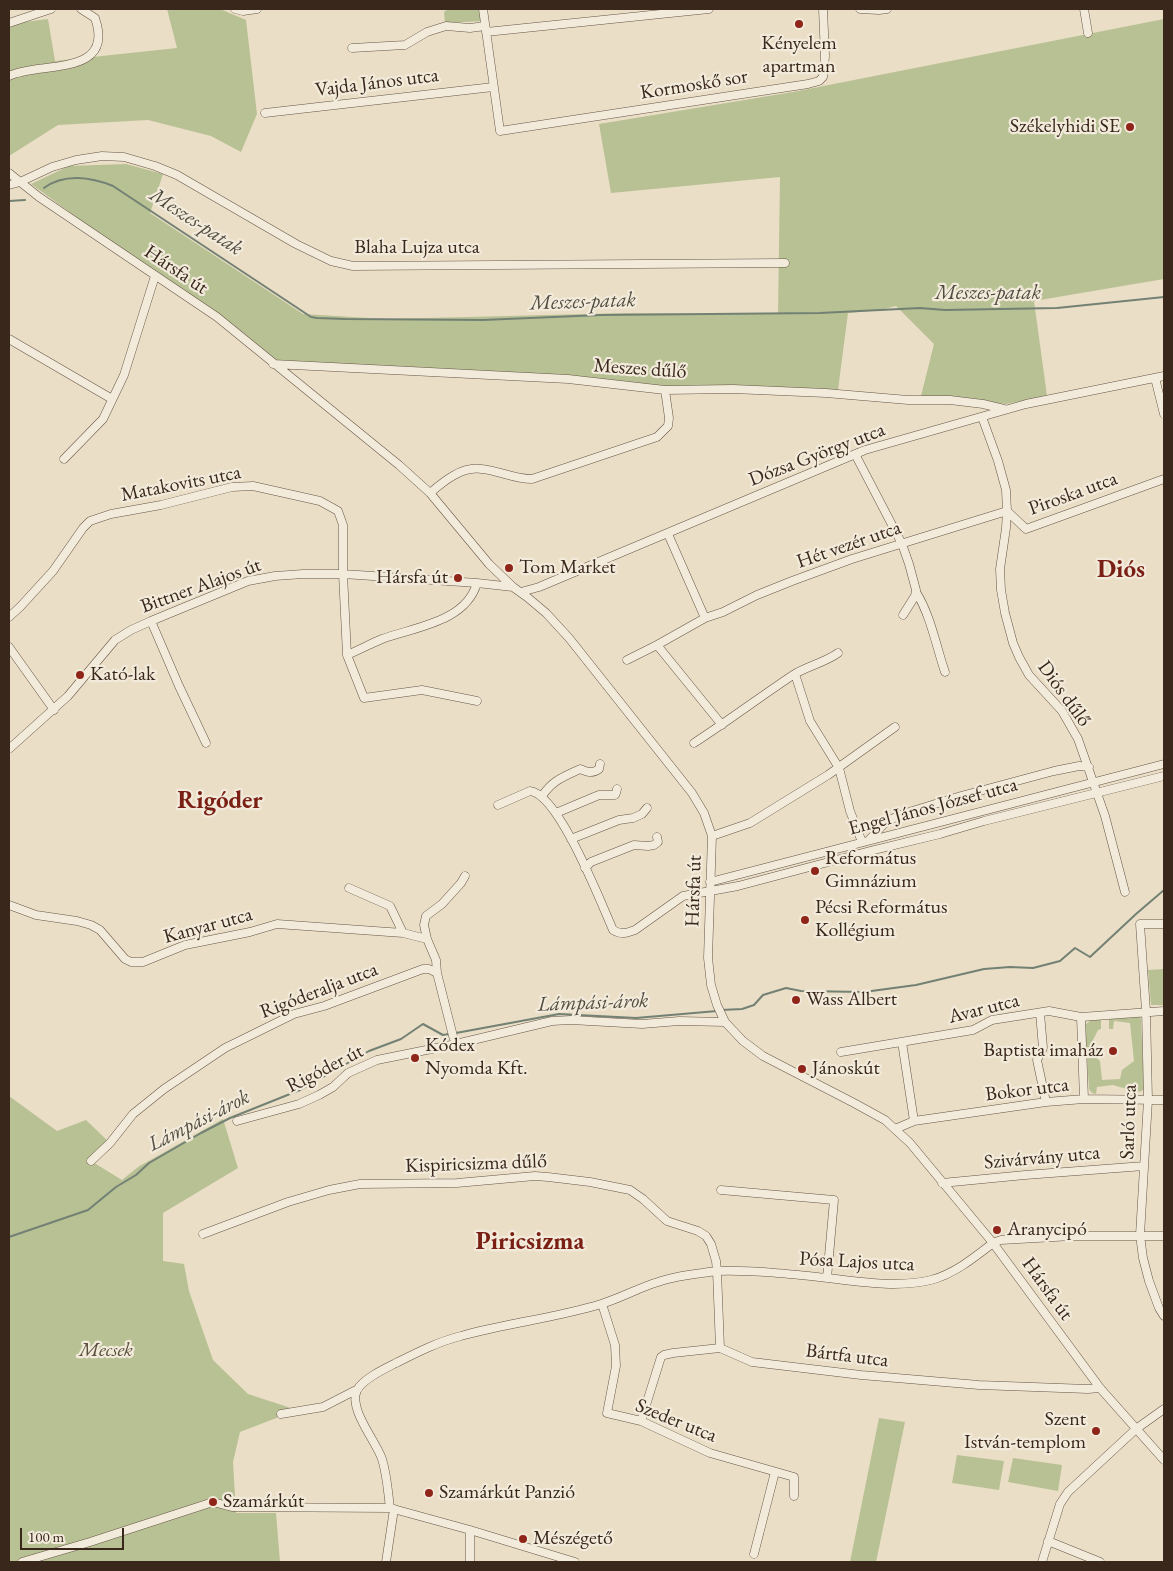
<!DOCTYPE html>
<html>
<head>
<meta charset="utf-8">
<style>
  body { margin:0 }
  #map { position:relative; width:1173px; height:1571px; overflow:hidden; background:#ebdec6; font-family:"EB Garamond",serif }
  canvas { display:block }
  .frame { position:absolute; inset:0; border:10px solid #39271c; pointer-events:none }
  .scale { position:absolute; left:20px; top:1528px; width:104px; height:22px; box-sizing:border-box; border:2px solid #39271c; border-top:0; padding-left:6px; font-size:15px; line-height:18px; white-space:nowrap; color:#39271c; -webkit-text-stroke:4px #f2eada; paint-order:stroke }
</style>
</head>
<body>
<div id="map">
<canvas width="1173" height="1571"></canvas>
<div class="frame"></div>
<div class="scale">100 m</div>
</div>
<script>
const c = document.querySelector('canvas').getContext('2d');
c.lineJoin = 'round';
function fill(path, color) { c.fillStyle = color; c.fill(path, 'evenodd'); }
function strokePath(path, color, width, dash) { c.strokeStyle = color; c.lineWidth = width; c.lineCap = dash ? 'butt' : 'round'; c.setLineDash(dash || []); c.stroke(path); }
function write(font, color, halo, rows, align = 'center') {
  c.font = font + ' "EB Garamond",serif'; c.lineWidth = 4.5; c.setLineDash([]); c.textBaseline = 'middle'; c.strokeStyle = halo; c.fillStyle = color; for (const [text, x, y, turn = 0] of rows) {
    c.save(); c.translate(x, y); c.rotate((+turn || 0) * Math.PI / 180); c.textAlign = isNaN(turn) ? turn : align; if (halo) c.strokeText(text, 0, 0); c.fillText(text, 0, 0); c.restore();
  }
}
const green = new Path2D(`
  M167,9h53l26,11 11,94 -16,38 -30,-16 -63,-16 -90,5 -49,31v-132l39,-5 7,42 122,-13z
  M448,9h35l1,12 -39,2 -1,-11z
  M1164,19v260l-130,22 13,95 -41,8 -85,-8 13,-52 -38,-38 -16,4 -32,3 -10,77h-173l-392,-30 -242,-176 38,-18 57,-2 37,10 -13,39 153,101 83,5 241,-6 151,1 2,-137 -169,16 -12,-69 194,-32z
  M1164,969v36h-13l-3,-35z
  M1138,1014l3,5 3,69 -2,3 -5,1 -24,-7 -16,2 -1,7 -4,-1 -3,-4 -4,-64 6,-5 10,-1v10l-3,1 -8,16 4,3 -1,5 7,7 2,19 18,-1 2,-9 12,-9 -4,-38 -16,-2 -1,8h-4v-12z
  M9,1096l48,35 29,-11 24,23 -19,18 31,19 16,-13 85,-48 15,49 -75,45v48l21,3 5,27 24,69 35,34 49,16 -57,22 -7,30 3,51h40l4,49h-271z
  M879,1418l26,4 -29,140h-26z
  M957,1455l47,6 -5,29 -47,-7z
  M1013,1458l49,7 -4,26 -50,-9z`);
const stream = new Path2D(`
  M44,188c20,-15 47,-11 69,-2l183,121 15,10 6,1 28,1 138,1 118,-5 219,-2 100,-5 25,2 112,-2 107,-11
  M9,201l16,-1
  M721,1010l21,-1 12,-4 9,-10 23,-7 15,3 63,1 52,-7 68,-16 26,-2 23,1 27,-7 15,-13 15,9 46,-43 28,-24
  M456,1033l103,-19 77,4 81,-7
  M9,1237l79,-27 28,-23 20,-12 13,-12 52,-30 29,-15 70,-28 69,-39 32,-12 22,-15 20,11 6,-1`);
const minor = new Path2D(`
  M235,9l8,2 14,-2
  M483,9l17,122 308,-47 11,-3 4,-4 2,-21 -2,-47
  M860,9l19,1 8,-1
  M1084,9l4,24
  M9,23l42,-14
  M486,32l223,-23
  M352,48l53,-3 22,-13 19,-6 24,2 15,-2
  M9,76c29,-15 107,2 86,-58l-14,-9
  M265,113l228,-26
  M9,173l30,24 178,120 182,148 31,28 59,71 24,23 14,10 19,16 23,25 123,155 12,20 8,23 -4,122 3,27 6,20 8,17 18,19 20,15 91,47 31,17 25,23 83,100 107,145 64,72
  M9,185l11,-3 32,-15 24,-7 26,-4 22,1 31,9 22,9 119,69 35,17 22,5 432,-3
  M9,339l103,60
  M273,364l295,15 97,11 68,-1 93,4 82,7h42l33,4 21,5
  M1155,378l9,36
  M982,417l16,44 8,29 1,21 19,18 138,-50
  M855,454l47,90 7,20 7,26 -1,6 -12,19
  M64,459l39,-40 21,-44 31,-99
  M430,493c14,-12 32,-27 52,-24 18,2 32,10 50,10l125,-42 11,-11 1,-8 -4,-28
  M668,534l37,84
  M521,592l18,-5 326,-137 161,-46 138,-28
  M916,592c15,24 20,54 29,80
  M9,617l11,-10 33,-36 30,-43 7,-7 21,-7 50,-9 71,-18 21,-1 67,15 18,10 5,14v49l4,81
  M151,621l28,65 27,57
  M657,645l65,80
  M9,647l45,63
  M627,660l30,-15 48,-27 18,-6 34,-17 35,-14 60,-22 155,-48 -1,17 -6,41 1,21 4,23 8,30 6,14 10,18 33,36 16,28 27,77 20,76
  M795,674l15,47 29,47 11,43 12,31
  M477,701l-55,-11 -58,8 -17,-43c12,-5 23,-11 35,-16 33,-12 84,-17 95,-56
  M694,743c34,-22 66,-46 99,-68 14,-9 31,-12 45,-22
  M9,749l59,-53 47,-56 16,-10 20,-9 97,-40 27,-5 28,-2h40l134,9 36,4
  M542,796c11,-16 21,-19 38,-27 7,3 12,5 19,0l1,-5
  M498,805l32,-14c29,3 71,112 83,139 8,5 14,3 22,0l48,-34 55,-10 132,-35 70,-17 44,-13 180,-45
  M556,813l43,-18h16l1,-2 1,-4
  M712,836l38,-13 78,-48 67,-48
  M571,839l48,-19 14,-2 9,-4 5,-6
  M869,840l18,-19 19,-8 55,-17 93,-25 25,-5 10,1
  M585,868l6,-6 43,-17 14,1 6,-1 4,-3 -1,-5
  M710,882l454,-118
  M349,888l41,18 13,27 24,6
  M9,905l27,10 41,6 14,4 9,5 25,29 6,3h12l42,-17 65,-13 27,-8 126,9
  M1164,924h-24l6,87 2,89 -8,135 3,23 6,23 10,27 5,8
  M437,973l-1,-13 -9,-21 -3,-14 2,-9 16,-12 19,-21 4,-7
  M1040,1013l3,35 -6,12 9,42
  M1081,1017l3,82
  M902,1042l12,79
  M841,1052l132,-22 19,-10 57,-9 32,6 83,-6
  M237,1121l62,-17 20,-9 14,-8 15,-14 29,-13 79,-16 96,-23 19,-1 71,4 37,-3 46,1
  M895,1129l19,-8 132,-19 38,-3 80,1
  M91,1161l19,-18 23,-29 31,-25 61,-41 69,-34 30,-8 99,-37h6l8,4 16,63 3,8
  M942,1183l83,-8 119,-9
  M721,1190l113,10 -7,78
  M203,1234l85,-32 41,-12 31,-6 97,-1 78,-7 13,1 42,5 40,8 13,9 24,22 31,10 8,5 5,8 5,17 1,10c37,-1 74,3 111,7 33,4 70,10 103,2 23,-6 44,-23 62,-37l8,-3 71,-4h92
  M602,1304l13,41 1,21 -9,47 34,8 69,32 84,24v19
  M281,1414l42,-7 35,-18
  M641,1421l20,-64 3,-2 9,-2 47,-5 32,14 109,13 118,10 109,4 12,-1
  M390,1508c-2,-16 -3,-33 -8,-49 -6,-18 -34,-50 -25,-69 6,-11 27,-21 37,-26 22,-11 43,-22 67,-28 46,-13 95,-18 140,-32 20,-6 37,-16 57,-22 19,-7 39,-8 59,-11l3,77
  M1048,1541l52,21
  M754,1554l21,-82
  M22,1562l68,-20 123,-40 19,5 158,1 80,22 105,32
  M386,1562l8,-53
  M470,1562v-32
  M1042,1562l18,-58 8,-12 68,-63 28,-20`);
const markers = [
  [799,24,5,"#8f2418"],
  [1130,127,5,"#8f2418"],
  [509,568,5,"#8f2418"],
  [458,578,5,"#8f2418"],
  [80,675,5,"#8f2418"],
  [815,871,5,"#8f2418"],
  [805,920,5,"#8f2418"],
  [796,1000,5,"#8f2418"],
  [1113,1051,5,"#8f2418"],
  [415,1058,5,"#8f2418"],
  [802,1069,5,"#8f2418"],
  [997,1230,5,"#8f2418"],
  [1096,1431,5,"#8f2418"],
  [429,1493,5,"#8f2418"],
  [213,1502,5,"#8f2418"],
  [523,1539,5,"#8f2418"]
];
const poiNames = [
  ["Kényelem",799,44,"center"],
  ["apartman",799,67,"center"],
  ["Székelyhidi SE",1120,127,"right"],
  ["Tom Market",519,568],
  ["Hársfa út",448,578,"right"],
  ["Kató-lak",90,675],
  ["Református",825,859],
  ["Gimnázium",825,882],
  ["Pécsi Református",815,908],
  ["Kollégium",815,931],
  ["Wass Albert",806,1000],
  ["Kódex",425,1046],
  ["Nyomda Kft.",425,1069],
  ["Baptista imaház",1103,1051,"right"],
  ["Jánoskút",812,1069],
  ["Aranycipó",1007,1230],
  ["Szent",1086,1420,"right"],
  ["István-templom",1086,1443,"right"],
  ["Szamárkút Panzió",439,1493],
  ["Szamárkút",223,1502],
  ["Mészégető",533,1539]
];
const streetNames = [
  ["Vajda János utca",377,83,-7],
  ["Kormoskő sor",694,85,-9],
  ["Blaha Lujza utca",417,248],
  ["Hársfa út",176,270,34],
  ["Meszes dűlő",640,369,4],
  ["Dózsa György utca",817,455,-21],
  ["Matakovits utca",181,484,-11],
  ["Piroska utca",1073,494,-20],
  ["Hét vezér utca",849,545,-19],
  ["Bittner Alajos út",201,586,-20],
  ["Diós dűlő",1064,694,54],
  ["Engel János József utca",933,807,-15],
  ["Hársfa út",694,891,-88],
  ["Kanyar utca",208,926,-15],
  ["Rigóderalja utca",319,991,-21],
  ["Avar utca",984,1009,-14],
  ["Rigóder út",325,1069,-27],
  ["Bokor utca",1027,1090,-7],
  ["Sarló utca",1129,1122,-88],
  ["Szivárvány utca",1042,1158,-5],
  ["Kispiricsizma dűlő",476,1164,-2],
  ["Pósa Lajos utca",857,1262,3],
  ["Hársfa út",1047,1289,54],
  ["Bártfa utca",847,1356,7],
  ["Szeder utca",676,1421,22]
];
const parkNames = [
  ["Mecsek",106,1351]
];
const waterNames = [
  ["Meszes-patak",196,222,33],
  ["Meszes-patak",988,293],
  ["Meszes-patak",583,302,-2],
  ["Lámpási-árok",593,1003,-2],
  ["Lámpási-árok",199,1121,-27]
];
const districtNames = [
  ["Diós",1121,570],
  ["Rigóder",220,801],
  ["Piricsizma",530,1242]
];
fill(green, '#b8c194');
strokePath(stream, '#738174', 2);
strokePath(minor, '#665546', 9);
strokePath(minor, '#f2eada', 8);
for (const [x, y, r, color] of markers) { const dot = new Path2D(); dot.arc(x, y, r, 0, 2 * Math.PI); c.fillStyle = color; c.fill(dot); strokePath(dot, '#f2eada', 2); }
write('20px', '#39271c', '#f2eada', poiNames, 'left');
write('20px', '#39271c', '#f2eada', streetNames);
write('italic 20px', '#594e3a', '#f2eada', parkNames);
write('italic 21px', '#514c40', '#f2eada', waterNames);
write('bold 25px', '#7a1f14', '#f2eada', districtNames);
</script>
</body>
</html>
